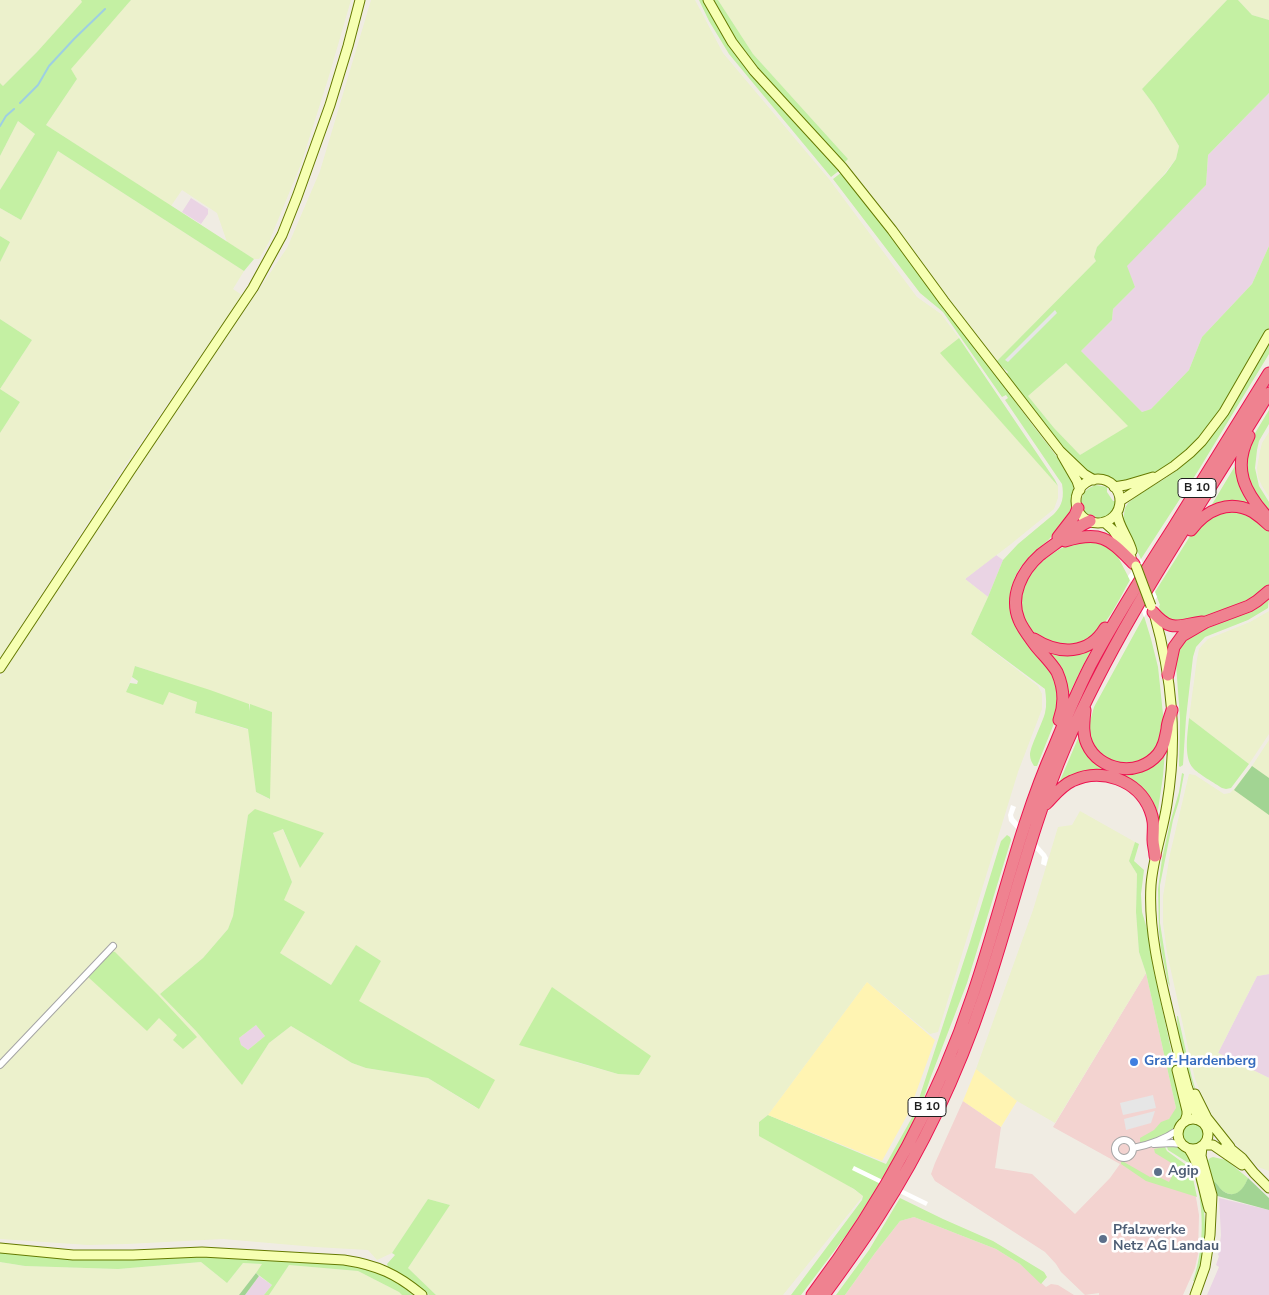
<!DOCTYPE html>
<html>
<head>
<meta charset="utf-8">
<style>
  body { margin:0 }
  canvas { display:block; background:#f0ece3 }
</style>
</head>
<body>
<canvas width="1269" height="1295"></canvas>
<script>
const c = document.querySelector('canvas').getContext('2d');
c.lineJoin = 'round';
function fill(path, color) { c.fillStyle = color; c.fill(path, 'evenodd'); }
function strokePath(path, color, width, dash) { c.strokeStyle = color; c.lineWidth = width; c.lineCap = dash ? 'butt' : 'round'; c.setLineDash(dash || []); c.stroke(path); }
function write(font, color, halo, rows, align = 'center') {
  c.font = font + ' "Nunito Sans",sans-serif'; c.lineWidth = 5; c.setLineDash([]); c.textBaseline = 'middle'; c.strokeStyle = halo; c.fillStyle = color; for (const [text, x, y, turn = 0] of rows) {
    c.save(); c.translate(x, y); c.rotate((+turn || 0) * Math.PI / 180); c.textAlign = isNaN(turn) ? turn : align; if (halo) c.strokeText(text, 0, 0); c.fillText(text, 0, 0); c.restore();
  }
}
const commercial = new Path2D(`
  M1146,973l30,135 -2,5 -15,18 7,20 23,16 3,7 7,41 -1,39 -3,14 -12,27h-84v-2l-14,2 -24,-23 -5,-8 -11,-12 -110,-71 -4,-7 4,-11 28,-62 38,26 -6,41 37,6 43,40 35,-36 10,-14 -67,-37z
  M914,1217l82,32 24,15 26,23 5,-3 7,1 16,10h-229l30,-42 25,-32z`);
const industrial = new Path2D(`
  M1269,93v153l-17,38 -50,53 -13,33 -38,39 -9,3 -61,-61 31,-31 1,-11 22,-22 -9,-21 80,-81 2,-30z
  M191,198l17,11v5l-7,10 -19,-12z
  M996,555l7,5 -15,37 -23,-18z
  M1269,974v104l-51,-25 39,-77z
  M256,1025l9,11 -17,14 -7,-5 -2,-7z
  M1219,1198l50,12v85h-62l12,-28 -3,-2 3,-9 -1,-1 3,-12h-1l1,-8z
  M259,1276l13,9 -8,10h-19z`);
const farmland = new Path2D(`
  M0,0h81l2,2 -46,50 -34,34 -3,-3z
  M131,0h220l-22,76 -28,88 -32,78 -10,17h-5l-27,-17 -10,-29 -35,-23 -11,16 -125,-81 31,-46 -7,-10z
  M371,0h324l28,53 106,126 88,118 24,17 18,24 -18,15 117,133v12l-4,11 -43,35 -46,35 23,18 -17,37 67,52 4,8v15l-24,63 -80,260 -8,2 -63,-52 -99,133 -9,7 104,74 -80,99h-347l-28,-27 42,-63 -22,-6 -36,54 -15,7 -9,-10 -53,-3 -92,-8 -96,5 -39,1 -88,-6v-562l136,-208 6,-7 145,-214 33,-77zM136,666l136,46 -3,87 -13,-7 -7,-62 -54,-17 3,-11 -29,-10h-43zM248,815l76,18 -24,34 -18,-39 -9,5 19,49 -9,18 -3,53 51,32 25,-39 25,15 -23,40 120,108 -50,-31 -62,-10 -14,-5 -61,-37 -22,17 -27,41 -46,-53 -36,-37 43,-36 25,-29 5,-13zM552,987l48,34 39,53h-21l-43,-12z
  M718,0h509l-85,89 12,16 25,41 -3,13 -24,30 -55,58 -3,10 2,4 -100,101 -152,-199 4,-4 -95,-105z
  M1238,0h31v20l-17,-5z
  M18,121l17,13 -35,56v-34z
  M58,151l186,120 -11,18 9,6 -118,172 -124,191v-225l20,-31 -20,-13 32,-49 -32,-21v-57l10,-20 -10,-6v-28l21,12z
  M1066,363l63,63 -49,29 -26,-27 -26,-32z
  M1269,432v65l-7,-11 -4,-9 -1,-9 3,-17 2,-8z
  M1269,611v123l-20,30 -60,-46 8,-59 2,-10 4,-5 5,-5 42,-17z
  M1269,740v234l-12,2 -39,77 51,25v93l-11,-4 -35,-36 -10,-14 -9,-17 -9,-21 -28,-126 -4,-30v-27l7,-42 19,-80 6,1 29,19 6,-1 4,-4 18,-23z
  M1080,811l55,31 -6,19 8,13 -1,38 3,40 7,21 -91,150 -38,-22 -41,-32 57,-159 25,-83 14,-2z
  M0,1262l25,4 93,3 83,-7 26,21 16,-20 20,1 -24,31h-239z
  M289,1265l69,6 41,21 3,3h-133z`);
const grass = new Path2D(`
  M81,0h50l-60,69 6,10 -31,46 208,134 -10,12 -186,-120 -37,69 -21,-12v-18l35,-56 -17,-13 -18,35v-73l3,3 34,-34 45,-50z
  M699,0h5l28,50 16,20 92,100 -9,7 -102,-123 -20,-33z
  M713,0h5l35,54 95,105 -4,4 -52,-56 -52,-60 -17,-27z
  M1227,0h11l14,15 17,5v73l-61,62 -2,30 -79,81 8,21 -22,22 -1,11 -31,31 61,61 9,-3 38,-39 13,-33 50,-53 17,-38v82l-48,82 -12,19 -34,32 -22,12 -12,5 -25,5 -10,-6 -15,-1 -10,-9 -21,-23 -54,-69 2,-3 -12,-10 100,-101 -2,-4 3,-10 69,-74 10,-14 3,-13 -25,-41 -12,-16zM1066,363l62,63 -48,29 -26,-27 -26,-32z
  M842,172c64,85 129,170 192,255 10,13 40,49 40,64 0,5 -1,18 -3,22 -2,4 -6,8 -9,12 -26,33 -55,36 -51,87l43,61 6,22 -5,26 -18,45h-3c-2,-3 -4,-7 -4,-11 0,-8 12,-31 15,-42 2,-8 1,-16 0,-24l-74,-55 17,-37 15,-37 15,-16 36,-30c9,-9 10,-18 8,-30l-57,-84 3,-2 -2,-3 -4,2 -59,-85 -23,-19 -87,-114z
  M0,236l10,6 -10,20z
  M0,319l32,21 -32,49 20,13 -20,31z
  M959,338l96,142 3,6 -118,-133z
  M1269,343v11l-71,117 -57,88 -18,-39 2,-12 3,-5c17,-14 38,-23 54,-37 39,-34 61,-78 87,-123z
  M1269,410v14l-10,17 -2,9 -2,18 4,18 10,16v12l-14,-17 -10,-30 4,-24z
  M1238,461l15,45h-42z
  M1096,485l11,2v5l6,9h3c-5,28 -39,19 -34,-3 2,-7 7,-11 14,-13z
  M1223,511l22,1 24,18v54c-17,24 -66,32 -93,39l-5,-1 -10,-9 -2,-7 1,-1 -5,-13 37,-59 6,-8z
  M1086,540l12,2 18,11 14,27c-12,21 -23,47 -44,61 -4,3 -13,3 -18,4 -12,1 -15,-1 -25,-6 -9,-5 -16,-12 -19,-22 -11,-32 19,-63 47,-73 5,-2 10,-3 15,-4z
  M1269,598l-1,10 -20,12 -43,17 -9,10 -3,10 -7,61 -3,47 -3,2 -1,-1 1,-47 -4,-55 1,-10 5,-11 9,-8 66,-27z
  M1144,616l7,23 7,28 5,47v22l-13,21 -23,9 -25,-7 -13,-22v-12l5,-18z
  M1091,648v2l-24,48 -22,-49z
  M135,666l75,24 39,14v7l1,-7 22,8 -2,87 -14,-7 -8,-63 -53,-16 2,-11 -28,-10 -6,13 -37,-13 4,-9 7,1 1,-3 -6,-4z
  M1189,718l60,46 -18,24 -5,1 -4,-1c-6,-4 -25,-15 -29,-20 -10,-11 -5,-37 -4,-50z
  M1079,736l37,35 49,-20 -2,25 -6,41 -32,-38 -66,4z
  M1182,773l2,1 -5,27 -6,19 -13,65v38l10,64 -2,-4 -7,-35 -2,-16 -1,-43 4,-30 8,-36 9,-31z
  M255,809l69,24 -24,35 -17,-39 -10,4 19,49 -8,18 21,12 -25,41 51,32 25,-40 25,16 -22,40 136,79 -16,29 -51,-31 -62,-10 -14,-5 -61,-37 -22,17 -27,42 -46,-54 -36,-37 43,-36 25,-29 5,-13 15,-101zM256,1025l9,11 -17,14 -7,-5 -2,-7z
  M1007,835l3,2 1,3 -44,143 -37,96 -12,37 -41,72 -27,42 -49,65h-10l71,-95 1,-4 -9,-7 -95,-53v-14l9,-7 118,49 28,-50 56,-172 31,-101z
  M1135,842l4,2 -5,17 10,9 -3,24 1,18 6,20 5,35 31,142c-3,25 -23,28 -44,34v-5l14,-8 7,-8 8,-3 7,-11 -30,-135 -7,-21 -3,-40 1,-38 -8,-13z
  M110,951l5,1 43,43 39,42 -14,12 -10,-9 4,-5 -18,-17 -12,13 -60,-55z
  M552,987l99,69 -12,19 -21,-1 -99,-29z
  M1177,1016h1l14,62 7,23c-9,-23 -22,-61 -22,-85z
  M1181 1135a11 11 0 1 1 22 0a11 11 0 1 1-22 0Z
  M1174,1146c9,1 15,10 19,18h-3l-22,-14 -1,-3z
  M1165,1147l2,4 22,16 3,7 5,23 -51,-16 -25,-17v-2h3l26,15 7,-1 12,6 7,-13 -4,-2 1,-3 -18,-11 -1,-4z
  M1213,1157l13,3 22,18c-4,11 -12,22 -25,13 -5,-3 -6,-9 -12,-11l-5,-17 4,-5z
  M1191,1166h4c9,37 18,78 -1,115h-1c12,-35 12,-80 -2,-115z
  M900,1198l43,21 50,22 51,31 3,5 -6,7 -21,-20 -24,-15 -82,-32 -14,4 -25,32 -30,42h-9l33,-45z
  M428,1199l22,6 -42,63 28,27h-7l-26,-19 -15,-9 -1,-3 8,-9 -3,-2z
  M0,1252l76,7 48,1 38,-3 60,-1 127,8 34,10 16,8 17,13h-14l-3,-3 -41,-21 -69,-6 -20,30h-5l8,-10 -16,-12 6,-9 -19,-1 -16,20 -26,-21 -83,7 -93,-3 -25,-4z`);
const forest = new Path2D(`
  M1252,766l17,12v37l-35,-25z
  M1248,1178l21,20v12l-55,-15 -3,-15c6,2 7,7 12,11 13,9 21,-3 25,-13z
  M256,1273l3,3 -14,19h-6z`);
const sand = new Path2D(`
  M867,982l68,58 -26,72 -27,49 -114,-46z
  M976,1069l41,32 -16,26 -38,-26z`);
const parking = new Path2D(`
  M1055,310l2,3 -49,49 -3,-2z
  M1153,1095l3,13 -33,7 -3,-12z
  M1155,1111l-4,12 -25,7 -2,-11z`);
const pier = new Path2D(`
  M1141,559l16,38 -13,20 -8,-23 -8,-18z
  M1011,805l5,2 -3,8 1,3 32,36 2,4 -2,8 -5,-2 1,-7 -33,-36 -1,-6z
  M854,1166l74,36 -2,4 -74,-36z`);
const stream = new Path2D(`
  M20,103l18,-18 11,-19 25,-27 31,-30
  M0,126l6,-10 8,-7`);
const street = new Path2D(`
  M0,1065l113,-119
  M1115 1149a9 9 0 1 1 18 0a9 9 0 1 1-18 0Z
  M1154,1144l18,-1 8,1
  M1133,1148c16,-3 32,-9 45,-18`);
const secondary = new Path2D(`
  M708,0l24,42 22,29 88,96 50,63 52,71 116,150 24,23 10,6
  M1062,455l15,26 3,9
  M1076 501a22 22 0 1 1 44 0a22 22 0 1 1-44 0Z
  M1114,487l12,-2 27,-8
  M1120,501l54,-35 16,-13 12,-12 22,-29 45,-78
  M1117,513c1,13 12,25 15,38
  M1104,522l9,8 18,27
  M1154,613c18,64 24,125 13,191 -4,27 -14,54 -16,81 -3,49 11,99 22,146 4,18 9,36 14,55 4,12 7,24 13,35
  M0,668l130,-197 123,-183 29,-53 15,-38 33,-92 18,-59 12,-46
  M1177,1070l10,41v4l-2,6
  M1195,1094l12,24 23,29
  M1178 1134a15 15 0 1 1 30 0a15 15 0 1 1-30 0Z
  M1204,1145h9l29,20
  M1226,1145l16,13 12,15 15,15
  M1189,1149c12,18 14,40 20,60
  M0,1248l73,7h60l69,-3 142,8c33,5 53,14 78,35
  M1195,1295l10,-28 5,-32 2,-40 -11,-39 1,-9`);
const highway = new Path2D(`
  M1249,436c-17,33 -4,56 18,81
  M1191,530c15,-20 38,-31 62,-18 6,4 11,8 16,13
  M1058,537l17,-22 3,-7
  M1065,541c37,-11 44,-2 69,23
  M1153,612c18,21 25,13 49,10
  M1034,639c25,16 55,16 71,-11
  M1168,675l6,-28 8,-11 24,-14 43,-16 8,-5 12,-10
  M1085,710c-1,11 -3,23 2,34 12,27 51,34 71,10 6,-8 7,-15 9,-25 0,-6 3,-12 5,-19
  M1059,720c6,-16 5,-32 -2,-48 -6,-10 -15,-18 -22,-27 -5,-7 -13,-17 -16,-25 -10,-24 3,-49 21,-65 9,-7 18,-13 27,-20 8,-5 14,-11 23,-14
  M1046,804c8,-8 15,-18 26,-23 29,-14 66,-1 78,29 5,13 3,18 3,30 0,5 2,11 2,16
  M812,1295c69,-92 125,-192 161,-301 28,-82 46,-168 81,-247 11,-27 23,-55 36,-81 25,-47 54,-93 83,-138 32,-52 64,-103 96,-155
  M824,1295c19,-26 38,-52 55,-79 44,-68 79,-143 105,-220 28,-83 47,-170 82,-251 54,-125 133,-236 203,-352`);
const secondaryBridge = new Path2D(`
  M1136,566l15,40`);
const markers = [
  [1134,1062,5,"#3f7fe0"],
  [1158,1172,5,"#5c6f8a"],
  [1103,1239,5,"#5c6f8a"]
];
const shields = [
  [1197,488,38],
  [927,1107,38]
];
const shieldNames = [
  ["B 10",1197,488],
  ["B 10",927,1107]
];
const shopNames = [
  ["Graf-Hardenberg",1144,1062]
];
const serviceNames = [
  ["Agip",1168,1172],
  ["Pfalzwerke",1113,1231],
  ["Netz AG Landau",1113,1247]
];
fill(commercial, '#f3d3d0');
fill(industrial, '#ead4e4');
fill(farmland, '#ecf1cc');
fill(grass, '#c4f0a3');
fill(forest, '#a2d493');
fill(sand, '#fff4b2');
fill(parking, '#e6e6e6');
fill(pier, '#fff');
strokePath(stream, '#9ecfe2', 2);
strokePath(street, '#a5a5a5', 8);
strokePath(secondary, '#657a00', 11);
strokePath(highway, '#ec124f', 13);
strokePath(street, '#fff', 6);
strokePath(secondary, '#f6ffb2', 9);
strokePath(highway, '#ef8290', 11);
strokePath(secondaryBridge, '#657a00', 11, []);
strokePath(secondaryBridge, '#f6ffb2', 9);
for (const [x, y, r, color] of markers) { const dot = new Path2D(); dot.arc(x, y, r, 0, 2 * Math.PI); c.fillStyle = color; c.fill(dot); strokePath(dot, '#fff', 2); }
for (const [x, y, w] of shields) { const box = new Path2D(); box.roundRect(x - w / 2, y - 9.5, w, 19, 4); c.fillStyle = '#fff'; c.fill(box); strokePath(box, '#1e1e1e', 1); }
write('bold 12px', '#1e1e1e', null, shieldNames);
write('bold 14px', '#366cbe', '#fff', shopNames, 'left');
write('bold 14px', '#4e5e75', '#fff', serviceNames, 'left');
</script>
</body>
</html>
